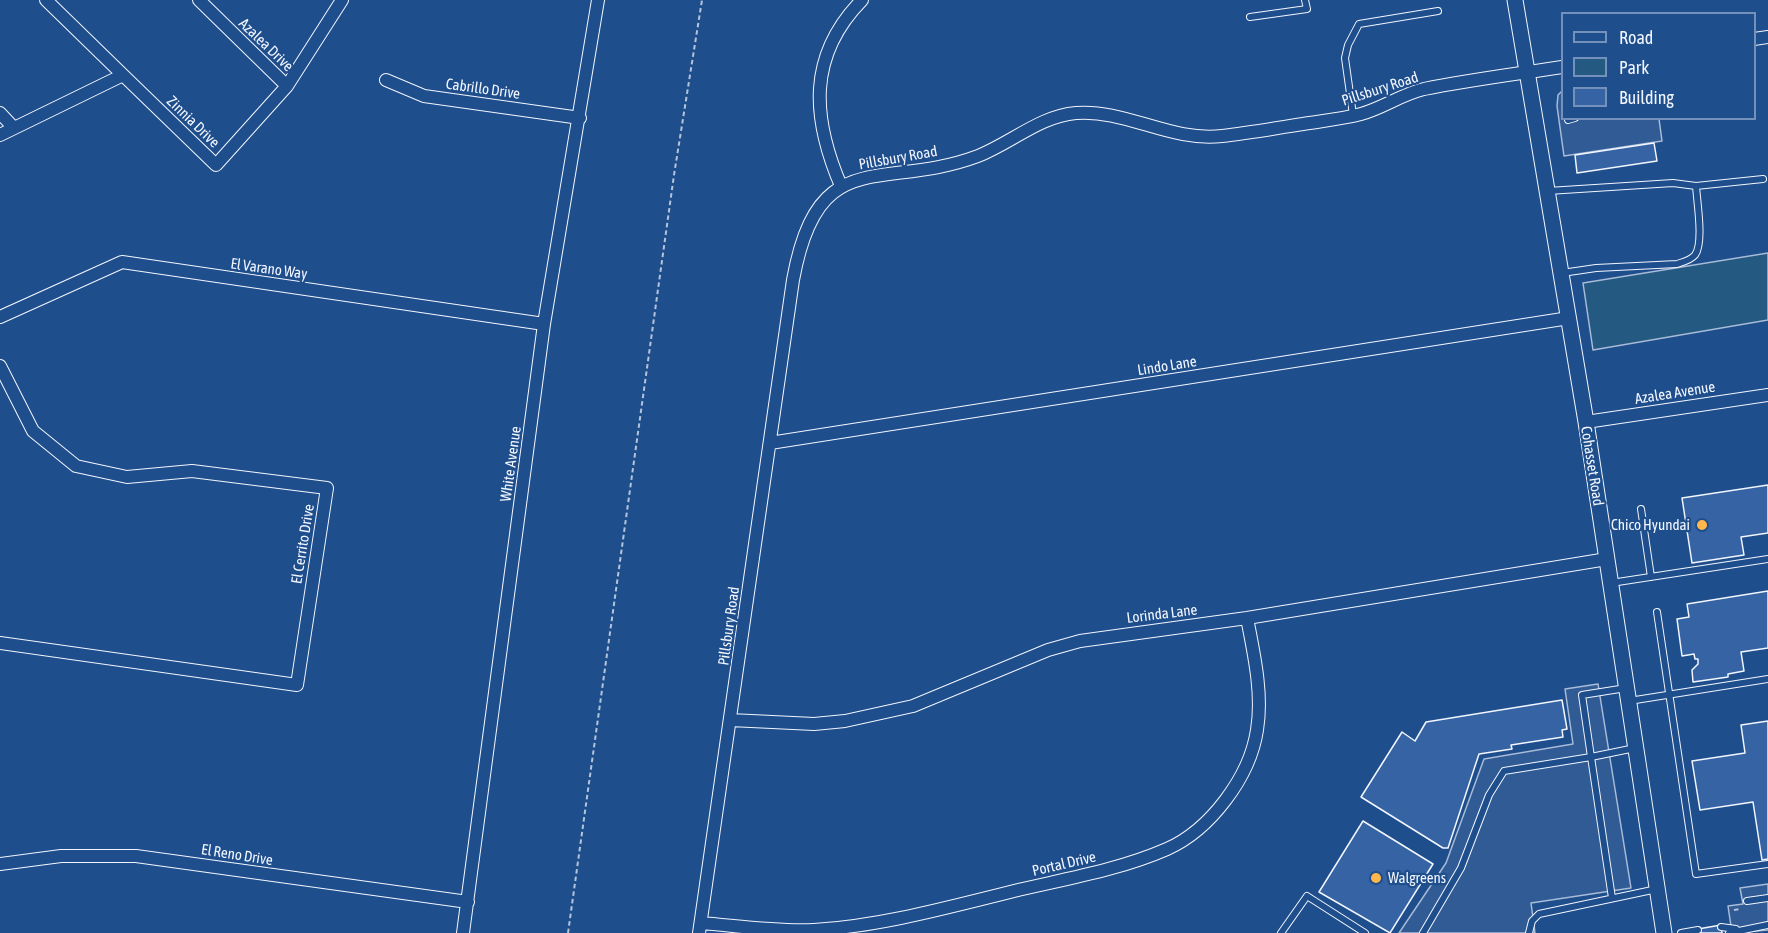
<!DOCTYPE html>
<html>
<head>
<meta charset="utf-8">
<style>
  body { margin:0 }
  #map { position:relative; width:1768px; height:933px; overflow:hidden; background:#1f4e8c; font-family:"Asap Condensed",sans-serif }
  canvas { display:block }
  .legend { position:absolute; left:1561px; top:12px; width:195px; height:108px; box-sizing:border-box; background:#1f4e8c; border:2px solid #7391ba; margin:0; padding:8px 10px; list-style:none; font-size:18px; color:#f2f6ff }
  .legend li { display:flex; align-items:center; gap:12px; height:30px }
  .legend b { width:30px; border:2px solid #7391ba }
</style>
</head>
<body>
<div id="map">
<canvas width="1768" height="933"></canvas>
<ul class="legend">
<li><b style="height:8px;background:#1f4e8c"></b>Road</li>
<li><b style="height:16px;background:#245a82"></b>Park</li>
<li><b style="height:16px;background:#3563a3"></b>Building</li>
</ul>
</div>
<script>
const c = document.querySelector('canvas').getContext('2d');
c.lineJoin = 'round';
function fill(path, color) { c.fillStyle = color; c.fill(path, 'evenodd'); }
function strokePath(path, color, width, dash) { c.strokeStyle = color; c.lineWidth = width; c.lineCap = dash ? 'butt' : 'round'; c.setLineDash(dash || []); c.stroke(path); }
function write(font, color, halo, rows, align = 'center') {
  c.font = font + ' "Asap Condensed",sans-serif'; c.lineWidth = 4.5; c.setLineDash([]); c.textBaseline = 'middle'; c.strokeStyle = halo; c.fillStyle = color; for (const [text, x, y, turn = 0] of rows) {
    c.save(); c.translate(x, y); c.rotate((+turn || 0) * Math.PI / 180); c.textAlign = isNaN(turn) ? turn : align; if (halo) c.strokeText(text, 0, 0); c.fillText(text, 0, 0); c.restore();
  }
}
const green = new Path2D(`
  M1768,253v67l-175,30 -10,-67z`);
const parking = new Path2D(`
  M1562,91v27l97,1 3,22 -98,15 -7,-50 1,-11z
  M1598,684l33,204 -100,15 4,30h-136l47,-70 38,-104 89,-15 -8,-55z
  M1768,884v46l-36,3 -4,-27 15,-2 -3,-16z`);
const building = new Path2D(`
  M1654,143l3,18 -80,12 -2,-18z
  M1768,485v48l-27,4 3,18 -52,8 -10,-65z
  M1768,591v57l-27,4 3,19 -16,3v3l-35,5 -1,-12 6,-6v-5h-3l-1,-5 -12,2 -5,-37 12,-2 -2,-13z
  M1562,700l5,29 -5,1 1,7 -52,8 1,4 -33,5 -31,94h-5l-82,-51 41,-65 13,9 11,-19z
  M1768,721v138l-6,1 -9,-58 -53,8 -8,-49 53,-8 -4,-28z
  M1363,821l70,43 -43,69 -71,-41z
  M1721,925l1,8h-24v-4z`);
const path = new Path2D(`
  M1734,910l7,-1
  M568,933l106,-758 28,-175`);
const service = new Path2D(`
  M1250,17l57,-8 -2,-9
  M1353,115l-8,-57 3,-13 11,-21 79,-13
  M1568,120l7,-2
  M1548,191l125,-8 23,3 67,-7
  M1562,273l34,-5 81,-4c6,-2 14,-4 18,-9 9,-12 2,-53 1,-69
  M1641,509l10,68
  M1611,583l157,-24
  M1657,612l39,262 72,-10
  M1626,688l-44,7 9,62 44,-9
  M1629,701l139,-22
  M1747,901l21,-3
  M1721,927l15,2
  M1281,933l26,-37 58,37
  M1423,933l38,-65 28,-73 15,-24 87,-14 21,141
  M1529,933l3,-12 7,-7 118,-25
  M1681,933l17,-3
  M1729,933l39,-8`);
const minor = new Path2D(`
  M46,0l77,75
  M199,0l88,86
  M1754,39l14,-2
  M386,80l38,16 156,22
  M0,113l14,15
  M0,135l123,-60 93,90 71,-79 55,-86
  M841,186c-29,-68 -34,-130 21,-186
  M0,317l122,-55 422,62
  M0,366l33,65 43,35 51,11 65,-6 135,17 -30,197 -297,-42
  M1586,422l182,-27
  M770,443l799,-125
  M730,720l84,4 31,-3 68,-15 135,-56 32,-9 167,-23 360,-59
  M0,864l61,-8h75l332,46
  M701,923c37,3 76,9 113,7 67,-4 135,-23 200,-39 51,-12 105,-21 153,-42 43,-19 83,-72 90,-119 6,-36 -3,-76 -10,-112
  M463,933l81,-609 54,-324
  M699,933l94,-653c25,-138 89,-88 185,-124 33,-13 62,-40 98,-43 50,-4 94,29 146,23 27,-3 54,-8 81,-12 19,-3 39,-5 58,-10 22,-6 41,-20 63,-25 45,-9 92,-15 138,-22`);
const tertiary = new Path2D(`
  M1515,0l71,422 78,511`);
const markers = [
  [1702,525,6,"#ffb74d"],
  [1376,878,6,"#ffb74d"]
];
const streetNames = [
  ["Azalea Drive",266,45,44],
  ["Cabrillo Drive",483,89,8],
  ["Pillsbury Road",1380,89,-18],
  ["Zinnia Drive",193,122,44],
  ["Pillsbury Road",898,158,-10],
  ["El Varano Way",269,269,8],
  ["Lindo Lane",1167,366,-9],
  ["Azalea Avenue",1675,393,-9],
  ["White Avenue",511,464,-82],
  ["Cohasset Road",1592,466,81],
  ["El Cerrito Drive",303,544,-81],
  ["Lorinda Lane",1162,614,-7],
  ["Pillsbury Road",729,626,-82],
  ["El Reno Drive",237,855,9],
  ["Portal Drive",1064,864,-13]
];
const poiNames = [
  ["Chico Hyundai",1690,525],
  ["Walgreens",1388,878,"left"]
];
fill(green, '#245a82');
strokePath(green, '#a8bbd7', 1.5);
fill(parking, '#305b95');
strokePath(parking, '#a8bbd7', 1.5);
fill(building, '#3563a3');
strokePath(building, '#f2f6ff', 1.5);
strokePath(service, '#f2f6ff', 8);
strokePath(minor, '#f2f6ff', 14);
strokePath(tertiary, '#f2f6ff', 17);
strokePath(path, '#b3c4dc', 2, [4.5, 3]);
strokePath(service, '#1f4e8c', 6);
strokePath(minor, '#1f4e8c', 12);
strokePath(tertiary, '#1f4e8c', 15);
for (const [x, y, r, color] of markers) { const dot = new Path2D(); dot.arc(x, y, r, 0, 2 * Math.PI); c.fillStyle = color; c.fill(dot); strokePath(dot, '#1f4e8c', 2); }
write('15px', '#f2f6ff', '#1f4e8c', streetNames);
write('15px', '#f2f6ff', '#1f4e8c', poiNames, 'right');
</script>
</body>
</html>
